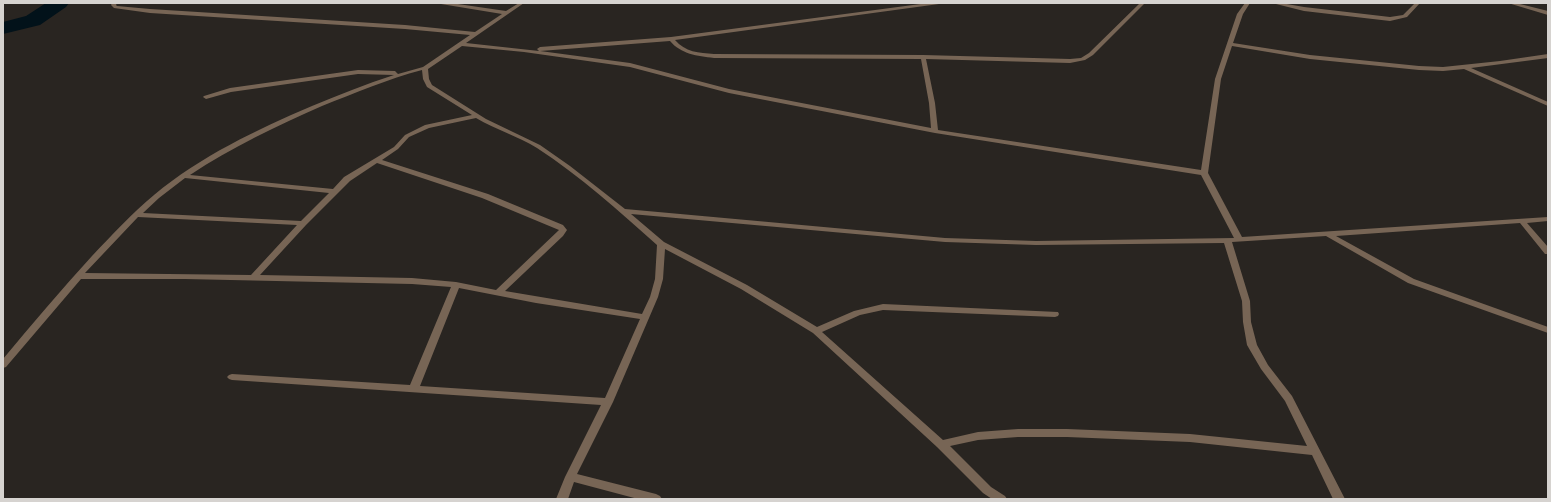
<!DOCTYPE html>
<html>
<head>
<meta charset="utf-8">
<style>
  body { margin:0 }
  #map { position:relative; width:1551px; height:502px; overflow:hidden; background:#292521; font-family:"Golos Text",sans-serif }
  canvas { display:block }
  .frame { position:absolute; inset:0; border:4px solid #d6d3d0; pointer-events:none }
</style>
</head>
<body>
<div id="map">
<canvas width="1551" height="502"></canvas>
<div class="frame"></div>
</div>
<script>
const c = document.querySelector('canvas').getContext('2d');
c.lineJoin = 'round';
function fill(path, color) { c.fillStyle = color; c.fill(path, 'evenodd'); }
const river = new Path2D(`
  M46,3h23l-3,4 -26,18 -37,9v-12l23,-6z`);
const street = new Path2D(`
  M112,3h5l-1,2 1,1 33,3 255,16 70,7 27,-18 -61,-10 -2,-1h12l55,8 13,-8h5l-58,40 73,8 -2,-2 3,-2 131,-10 257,-34h13l-2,1 -264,36c10,12 24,13 39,14l209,1 147,4 11,-1 8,-5 51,-50h5l-52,52 -8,5 -15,3 -144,-4 9,44 3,27 263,40 14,-91 22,-65 8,-11h5l-7,11 -10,29 77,12 109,11 24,1 57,-6 48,-7v4l-77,10 77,34v4l-84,-37 -21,2 -24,-1 -109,-11 -78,-13 -11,33 -13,94 34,64 306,-20v4l-21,2 21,24v7h-3l-25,-31 -184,13 78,43 134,48v6l-140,-50 -82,-47 -94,6 18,59 1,21 6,23 11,20 24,31 53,103h-12l-21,-44 -122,-13 -123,-5h-49l-40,3 -28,6 41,41 14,9 2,3h-15l-9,-6 -46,-46 -124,-114 -72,-44 -76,-40 -2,30 -5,18 -45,105 -36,72 79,20 4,2 2,3h-24l-64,-17 -6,17h-12l9,-22 36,-72 -369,-25 -3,-1 -2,-2 2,-2 3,-1 178,11 41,-98 -39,-3 -227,-5h-104l-75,88 -3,1v-9c29,-35 59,-70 89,-103 20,-21 40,-43 62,-61 47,-39 102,-65 158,-89 27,-11 54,-22 82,-31l-36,-1 -127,18 -25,7 -3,-2 1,-1 26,-8 128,-18 37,1 3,3 25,-7 47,-32 -65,-6 -255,-16 -36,-5 -3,-3zM670,41c11,13 27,15 44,17l207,1 8,44 2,25 -202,-39 -99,-26 -90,-12zM462,46l62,6 106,15 99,26 206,40 266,42 33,63 -198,3 -91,-3 -320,-29 -55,-43 -30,-21 -54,-26 -54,-34 -3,-6 -1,-10zM422,70l1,9 4,8 45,28 -47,10 -20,10 -11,12 -50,30 -11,12 -143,-14c42,-28 87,-49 132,-69 33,-13 66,-27 100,-36zM476,118c20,12 42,18 61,30 43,28 82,63 120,97l-2,34 -5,18 -8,17 -137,-23 58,-55 4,-6 -4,-5 -75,-31 -106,-34 16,-11 11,-12 20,-9zM377,163l105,35 77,32 -63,60 -40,-8 -44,-4 -152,-3 46,-50 44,-44zM185,178l144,15 -28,28 -158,-8 16,-15zM631,214l314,28 91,3 188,-2 18,58 1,21 4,23 14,24 24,32 22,45 -117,-12 -123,-5h-49l-40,3 -35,8 -121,-108 38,-17 23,-5 172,7 3,-1 1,-2 -1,-2 -175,-8 -29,7 -37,16 -70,-42 -83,-43zM138,217l159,8 -46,50 -166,-2zM459,288l77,15 104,16 -35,79 -185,-12z
  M1272,3h9l23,4 86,10 13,-2 12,-12h5l-13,14 -17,4 -86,-10z
  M1508,3h8l32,8v4z`);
fill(river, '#02121a');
fill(street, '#776555');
</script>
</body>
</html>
